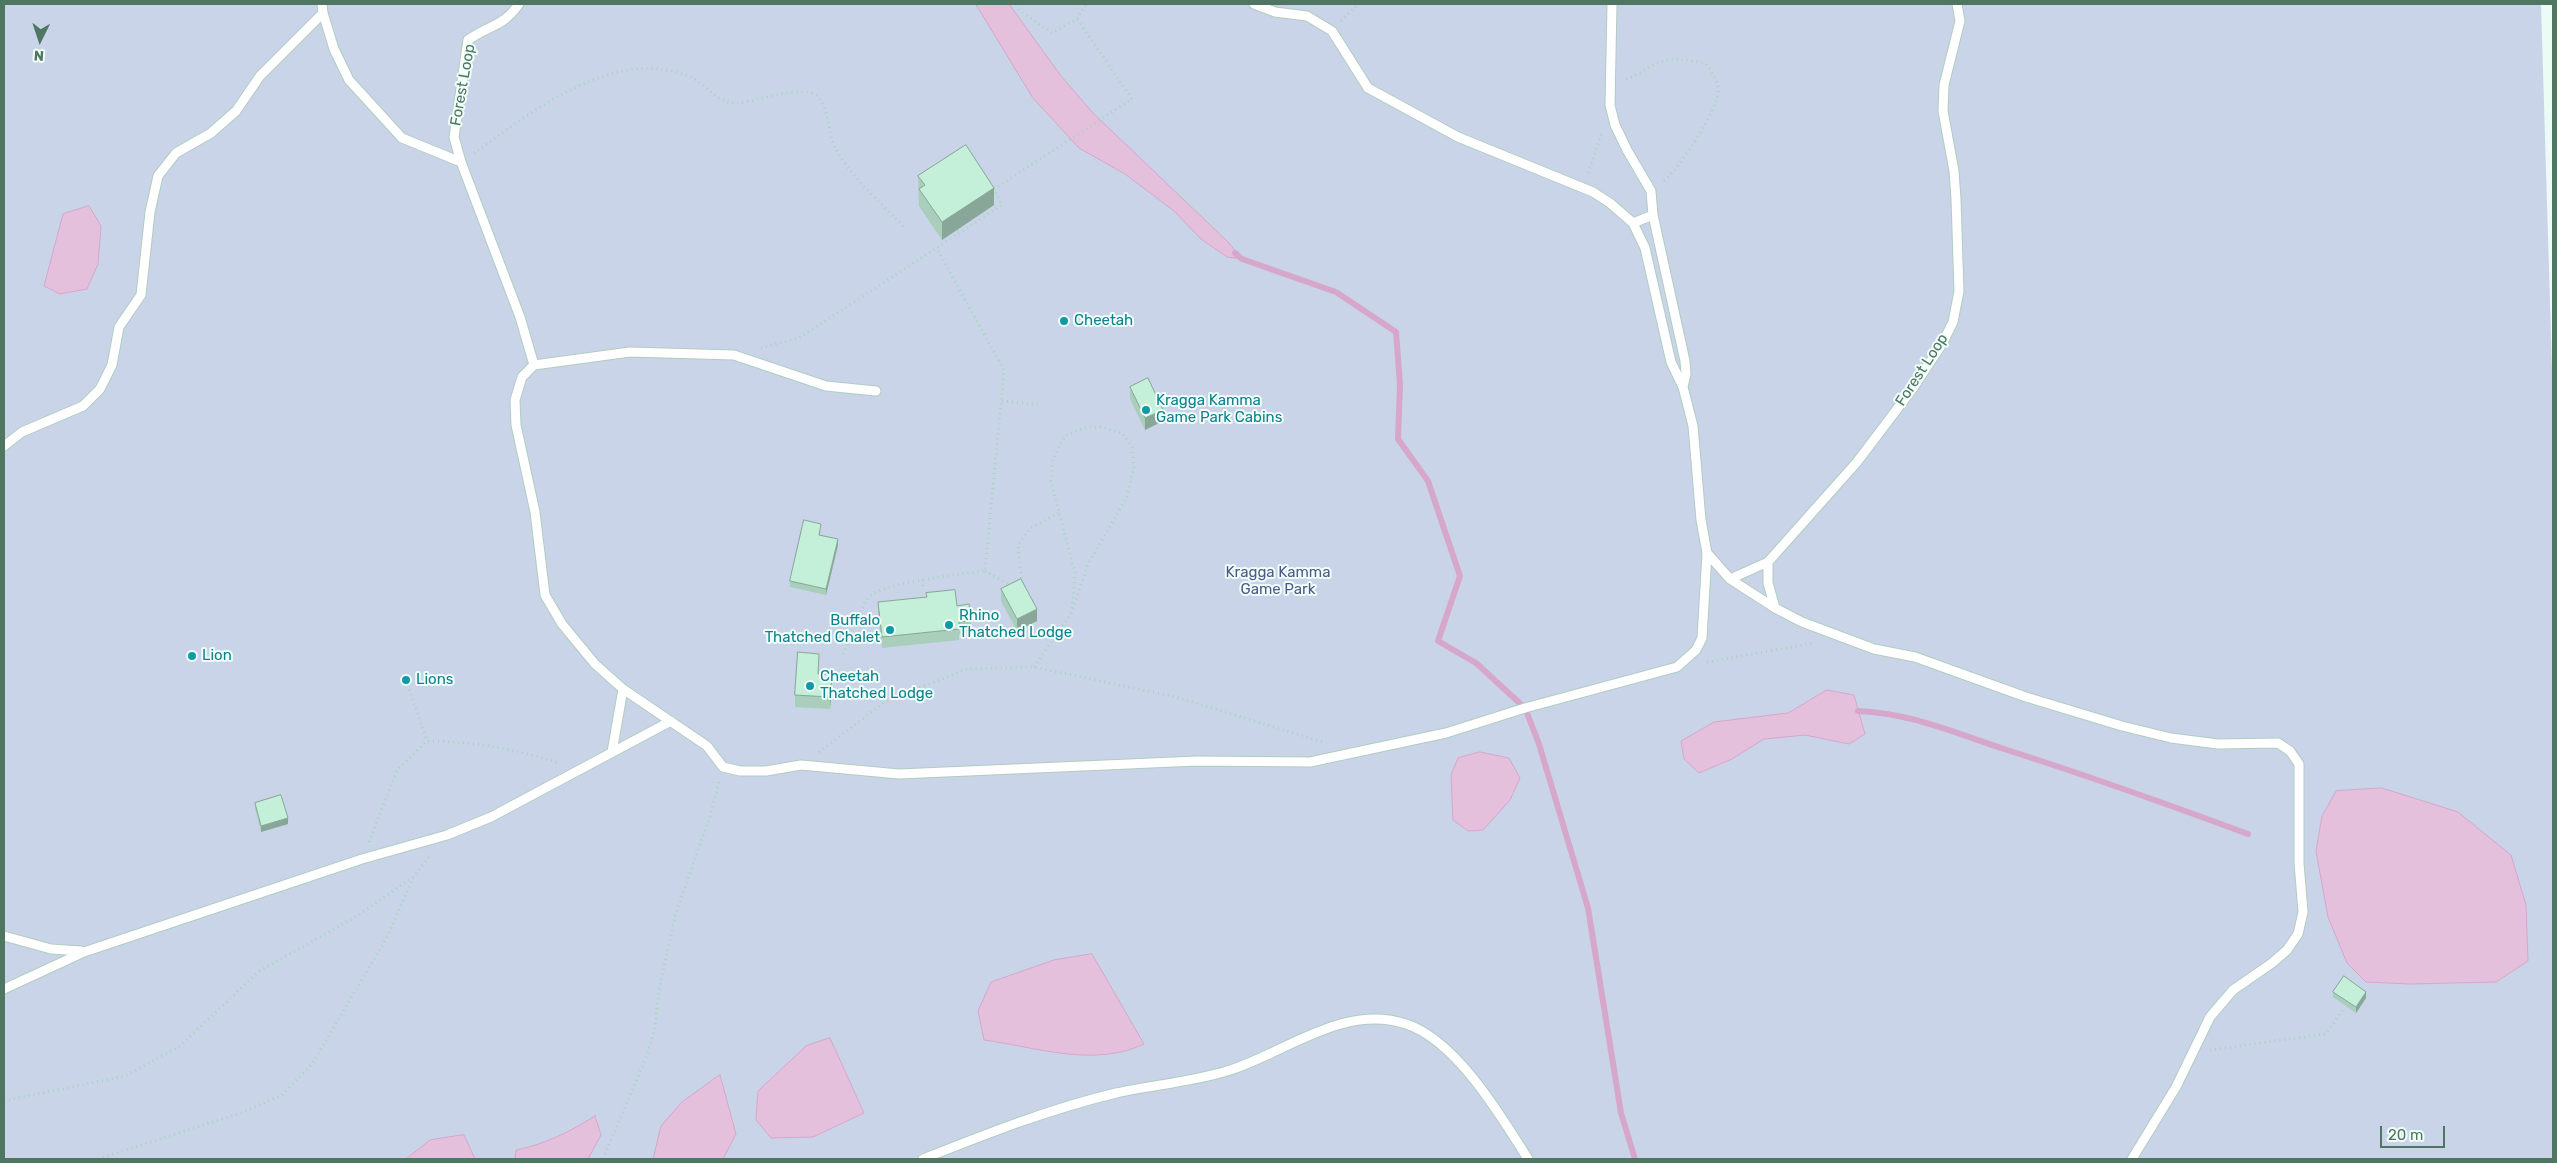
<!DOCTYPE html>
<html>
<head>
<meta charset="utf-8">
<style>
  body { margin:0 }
  #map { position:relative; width:2557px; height:1163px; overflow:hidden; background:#ebfcf6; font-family:Rubik,sans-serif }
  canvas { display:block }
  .frame { position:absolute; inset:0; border:5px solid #4f7660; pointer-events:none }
  .north { position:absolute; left:15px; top:15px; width:50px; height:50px; -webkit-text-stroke:4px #f1fefa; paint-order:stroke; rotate:184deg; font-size:14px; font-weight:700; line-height:20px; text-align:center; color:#4f7660 }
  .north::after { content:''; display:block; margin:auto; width:18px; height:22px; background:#4f7660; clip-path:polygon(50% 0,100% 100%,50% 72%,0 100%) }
  .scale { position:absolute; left:2380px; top:1126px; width:65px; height:22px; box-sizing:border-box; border:2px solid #4f7660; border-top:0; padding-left:6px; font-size:15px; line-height:18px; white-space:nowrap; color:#4f7660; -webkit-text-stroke:4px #f1fefa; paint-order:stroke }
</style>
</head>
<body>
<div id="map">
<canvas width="2557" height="1163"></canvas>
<div class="frame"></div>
<div class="north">N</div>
<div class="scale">20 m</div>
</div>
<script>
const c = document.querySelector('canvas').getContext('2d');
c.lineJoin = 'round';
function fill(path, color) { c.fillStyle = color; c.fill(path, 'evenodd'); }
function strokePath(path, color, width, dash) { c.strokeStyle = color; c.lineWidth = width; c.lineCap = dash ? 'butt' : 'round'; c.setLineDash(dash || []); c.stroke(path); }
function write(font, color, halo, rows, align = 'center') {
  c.font = font + ' Rubik,sans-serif'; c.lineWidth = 4; c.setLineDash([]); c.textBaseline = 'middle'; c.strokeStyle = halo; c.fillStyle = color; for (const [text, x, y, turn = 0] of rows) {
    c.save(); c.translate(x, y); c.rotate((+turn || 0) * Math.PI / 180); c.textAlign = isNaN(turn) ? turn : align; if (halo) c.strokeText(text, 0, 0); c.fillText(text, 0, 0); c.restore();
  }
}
const green = new Path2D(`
  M4,4h2537l12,399v756h-2549z`);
const water = new Path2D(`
  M976,4h33l52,72 32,37 135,129 14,17 -15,-2 -26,-18 -27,-28 -49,-37 -46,-26 -46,-50z
  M89,206l12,20 -3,38 -11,25 -27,5 -16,-8 19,-72z
  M1827,690l27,5 11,39 -16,10 -44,-9 -41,4 -32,20 -33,14 -15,-14 -3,-18 33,-19 74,-9z
  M1480,752l29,6 11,20 -10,22 -27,30 -15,1 -15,-11 -2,-45 7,-17z
  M2382,788l76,24 53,43 15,50 2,56 -32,21 -86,2 -44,-2 -19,-19 -19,-46 -12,-66 6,-35 14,-25z
  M1092,954l52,90c-50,24 -108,3 -160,-4l-6,-29 13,-29 63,-22z
  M830,1038l34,75 -51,24 -42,1 -15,-18 2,-29 48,-45z
  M720,1075l16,59 -13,25h-70l8,-33 21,-24z
  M595,1116l6,19 -13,24h-73l1,-9c30,-6 53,-18 79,-34z
  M464,1135l11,24h-69l24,-19z`);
const stream = new Path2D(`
  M1235,253l7,6 94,33 60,40 4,53 -2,54 30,42 32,95 -22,65 38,22 49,45 14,36 49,164 33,205 14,46
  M1858,711c52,2 97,22 146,38 82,26 163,55 244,85`);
const path = new Path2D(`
  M1018,4l2,7 32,22 25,-14 9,-15
  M1341,21l17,-17
  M1626,79c10,-3 17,-8 25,-13 18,-10 36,-7 55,-2 6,9 13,17 12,28 0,18 -40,78 -55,90
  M474,153c52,-37 129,-98 197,-82 5,1 12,3 18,5 18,8 26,27 48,27 19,-1 67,-20 81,-6 12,13 9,35 17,50 11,25 49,59 69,80
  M1588,173l14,-41
  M994,189l138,-90 -55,-80
  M957,230l2,4
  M761,348l38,-10 203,-133 -9,-18
  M1002,401l40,4
  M985,571l27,15
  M923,580v8
  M1022,583l-4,-37 11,-17 30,-16
  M843,654c6,-13 17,-46 25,-56 13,-16 95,-24 117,-27l19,-201 -67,-121
  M1707,662l107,-19
  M1034,667l38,-55 16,-48 39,-67 7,-30 -2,-20 -9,-13 -20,-7 -20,1 -18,8 -12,23 -2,23 24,91 -3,39
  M406,680l21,61
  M819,752l67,-51 81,-32 67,-2 142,30 150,46
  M369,842l28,-72 30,-29c45,0 88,8 132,22
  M2210,1050l116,-16 18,-26
  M4,1101l121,-25 55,-30 78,-74 99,-56 56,-39 16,-20
  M98,1159l143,-46 41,-18 30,-31 74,-125 27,-61
  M603,1159l44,-104 8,-27 4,-38 16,-74 35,-100 9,-34`);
const lane = new Path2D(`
  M322,4l1,9 11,36 15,31 53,58 59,24 59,155 14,48 -12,12 -7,23 1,25 19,87 10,83 17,29 33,40 28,25 84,57 16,21 17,4h26l35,-6 98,9 298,-13 113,1 136,-29 79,-25 152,-41 19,-17 6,-12 5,-85 -6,-33 -8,-94 -10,-39 -12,-25 -26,-114 -12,-25 -23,-20 -17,-11 -135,-55 -90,-49 -36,-57 -25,-15 -32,-4 -21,-8
  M1612,4l-2,101 5,20 12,25 24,41 2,24 32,146 1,13 -3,13
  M461,162l-7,-25 14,-97c21,-15 35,-13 51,-36
  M1633,223l20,-8
  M534,365l96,-13 104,3 92,31 50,5
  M4,446l18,-14 61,-26 17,-17 12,-24 7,-38 22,-32 9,-83 8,-36 18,-23 35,-20 25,-22 24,-35 63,-63
  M1707,553l23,26 45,29 27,14 72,27 41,8 111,40 96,29 49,12 47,6 60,-1 12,8 9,13v99l4,49 -5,22 -11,16 -15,13 -39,27 -23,27 -34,70 -44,72
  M1768,562v21l7,25
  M1730,579l38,-17 89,-100 56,-74 29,-44 11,-22 6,-31 -3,-92 -2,-28 -11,-60 1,-26 16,-64 -3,-17
  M612,752l11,-63
  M4,936l47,13 30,2
  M4,989l80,-37 278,-93 85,-24 44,-18 180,-96
  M923,1159c63,-25 126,-50 193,-66 36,-8 75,-11 111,-22 57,-17 116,-68 179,-47 50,16 95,92 122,135`);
const wall = new Path2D(`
  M918,176l76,29 -52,35 -23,-34z
  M1130,387l33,34 -18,9 -15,-31z
  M821,530l-1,5 18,10 -12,50 -36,-8v-6z
  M1001,589l36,32 -20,10 -16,-30z
  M926,593l31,13 14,15v12l-12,1v6l-77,8 -4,-34v-12l48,-5z
  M819,666v8l13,13 -2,22 -35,-2v-12z
  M255,803l33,21 -27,8 -6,-24z
  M2333,992l33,6 -10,15 -23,-16z`);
const shadedWall = new Path2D(`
  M994,188v17l-52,35v-18z
  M1163,410v11l-18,9v-12z
  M838,539v6l-12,50v-6z
  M1037,609v12l-20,10v-12z
  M832,675v12l-2,22v-12z
  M288,818v6l-27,8v-6z
  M2366,992v6l-10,15v-6z`);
const building = new Path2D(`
  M966,145l28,43 -52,34 -23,-33 6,-4 -7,-9z
  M1148,378l15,32 -18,8 -15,-31z
  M804,520l17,4 -2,11 19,4 -12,50 -36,-8z
  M1021,579l16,30 -20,10 -16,-30z
  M955,590l2,16 12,-2 2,17 -12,1v7l-77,8 -4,-35 49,-5 -1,-4z
  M798,652l21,2 -1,20 14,1 -2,22 -35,-2z
  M281,795l7,23 -27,8 -6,-23z
  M2344,976l22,16 -10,15 -23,-15z`);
const markers = [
  [1064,321,5,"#0f9aa8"],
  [1146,410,5,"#0f9aa8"],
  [949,625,5,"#0f9aa8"],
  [890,630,5,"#0f9aa8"],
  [192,656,5,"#0f9aa8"],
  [406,680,5,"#0f9aa8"],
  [810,686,5,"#0f9aa8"]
];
const streetNames = [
  ["Forest Loop",463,85,-80],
  ["Forest Loop",1922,370,-57]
];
const cultureNames = [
  ["Cheetah",1074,321],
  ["Kragga Kamma",1156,401],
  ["Game Park Cabins",1156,418],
  ["Rhino",959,616],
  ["Thatched Lodge",959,633],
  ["Buffalo",880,621,"right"],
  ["Thatched Chalet",880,638,"right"],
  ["Lion",202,656],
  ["Cheetah",820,677],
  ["Thatched Lodge",820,694],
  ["Lions",416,680]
];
const parkNames = [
  ["Kragga Kamma",1278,573],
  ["Game Park",1278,590]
];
fill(green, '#c9d4e9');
fill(water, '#e5c0dc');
strokePath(water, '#d6a7cb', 1);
strokePath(stream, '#d6a7cb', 6);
strokePath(lane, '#b1cdbf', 11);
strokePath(path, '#a7d5bc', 3, [1, 4]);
strokePath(lane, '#fff', 9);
fill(wall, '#a9cebb');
fill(shadedWall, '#89a798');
fill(building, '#c4efd9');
strokePath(building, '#89a798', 1);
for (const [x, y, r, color] of markers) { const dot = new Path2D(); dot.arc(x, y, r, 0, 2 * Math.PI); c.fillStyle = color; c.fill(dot); strokePath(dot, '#f1fefa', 2); }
write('15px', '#4f7660', '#f1fefa', streetNames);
write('15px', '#0d838f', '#f1fefa', cultureNames, 'left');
write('15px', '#4d5a86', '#f1fefa', parkNames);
</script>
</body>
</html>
